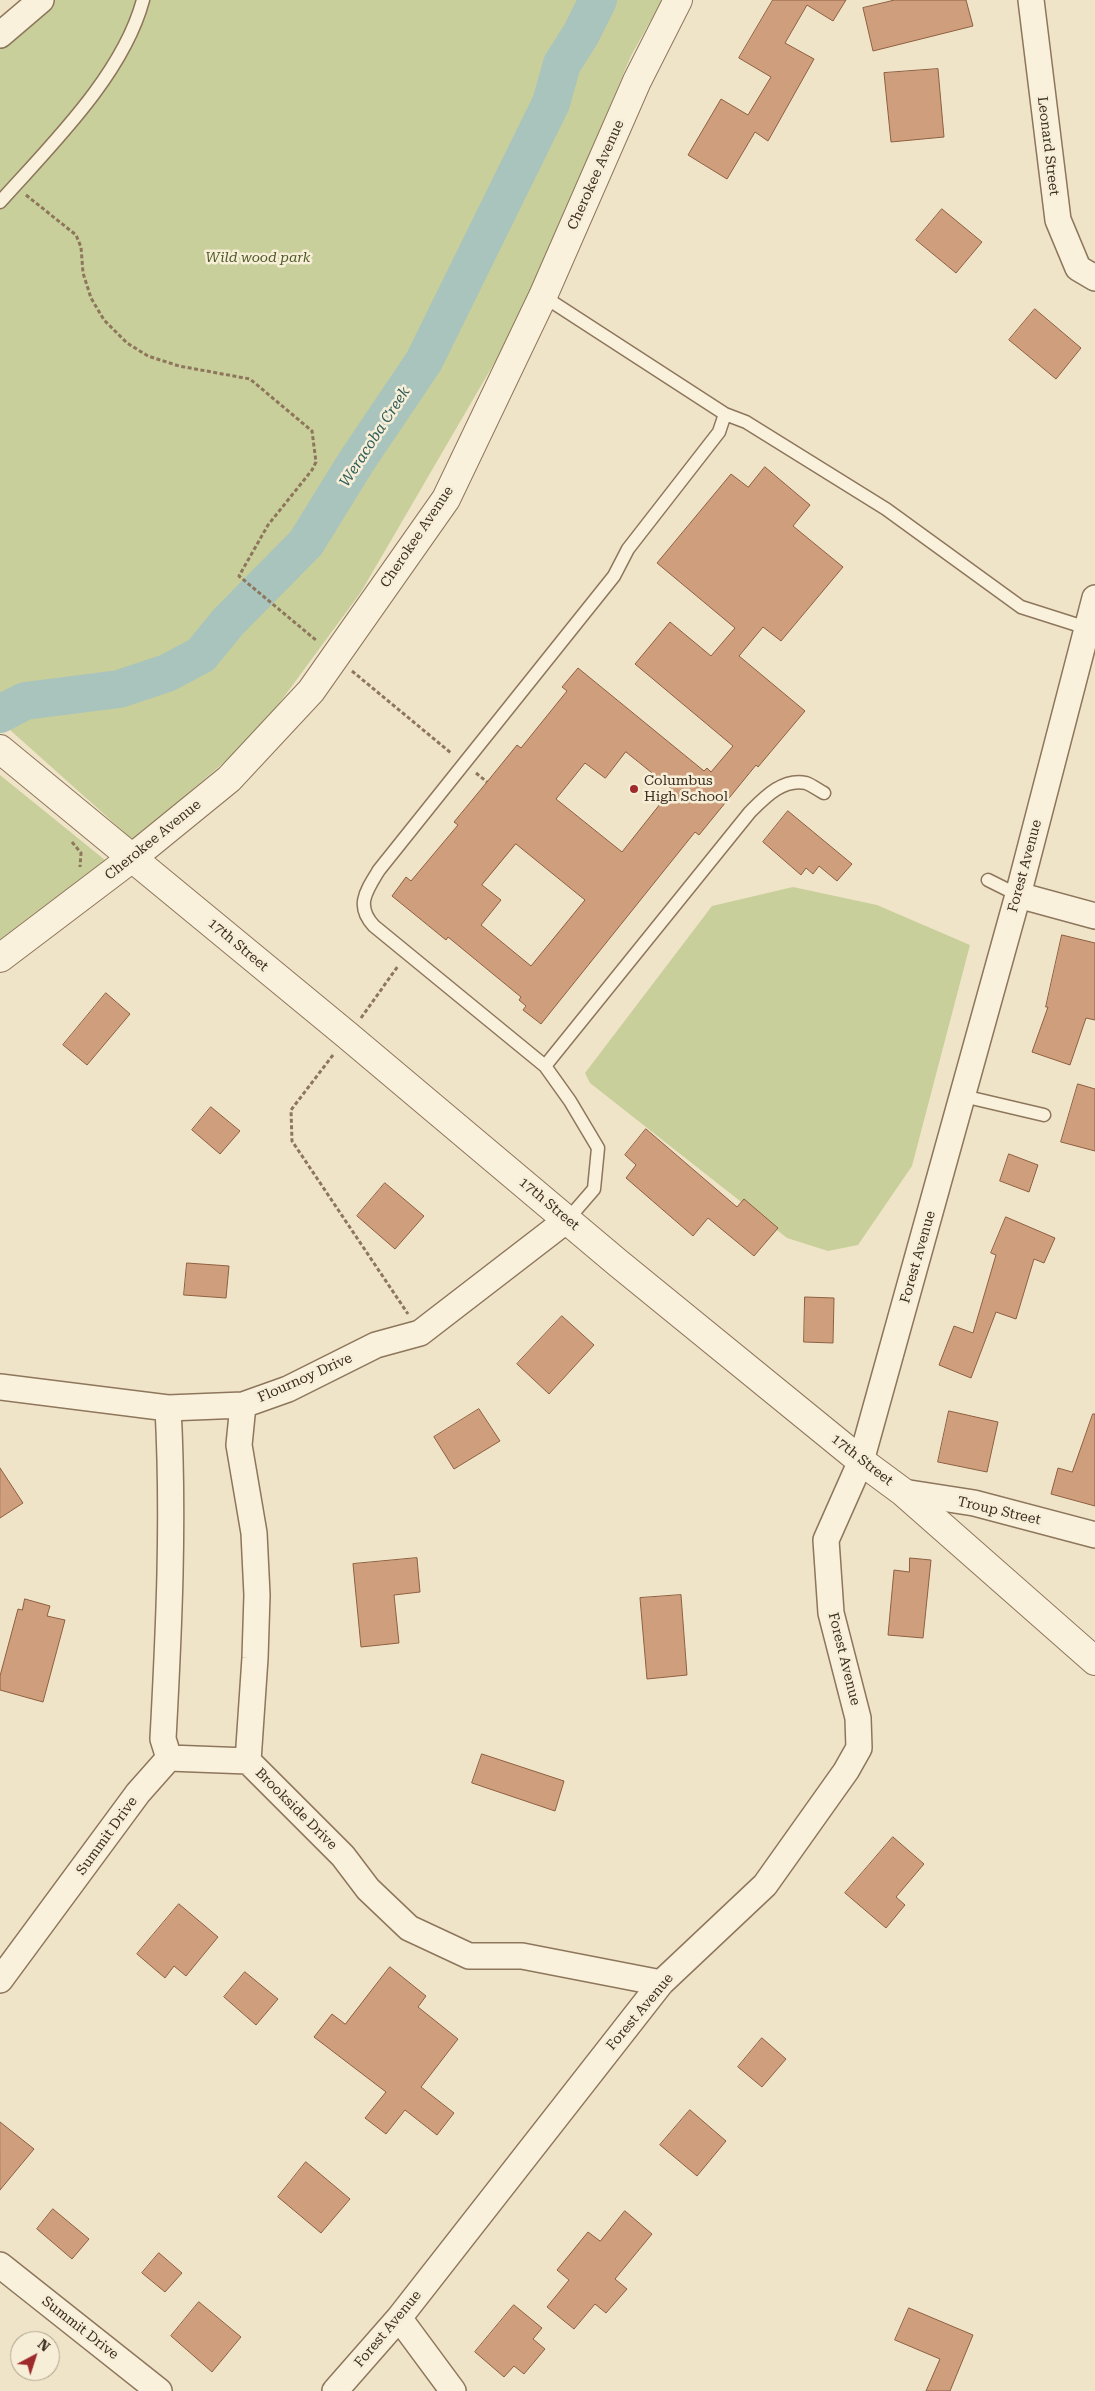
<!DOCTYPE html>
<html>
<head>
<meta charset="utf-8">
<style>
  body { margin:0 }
  #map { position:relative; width:1095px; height:2391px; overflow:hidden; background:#f0e4c8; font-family:"Roboto Serif",serif }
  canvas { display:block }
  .north { position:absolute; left:10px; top:2331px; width:50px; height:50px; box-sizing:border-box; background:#f7eed8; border:1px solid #ada18e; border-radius:50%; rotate:40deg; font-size:14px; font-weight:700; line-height:20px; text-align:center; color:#3d2e20 }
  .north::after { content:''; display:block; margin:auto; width:18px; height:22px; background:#9e2a2b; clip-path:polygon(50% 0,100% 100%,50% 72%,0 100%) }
</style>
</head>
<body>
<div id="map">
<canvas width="1095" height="2391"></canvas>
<div class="north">N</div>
</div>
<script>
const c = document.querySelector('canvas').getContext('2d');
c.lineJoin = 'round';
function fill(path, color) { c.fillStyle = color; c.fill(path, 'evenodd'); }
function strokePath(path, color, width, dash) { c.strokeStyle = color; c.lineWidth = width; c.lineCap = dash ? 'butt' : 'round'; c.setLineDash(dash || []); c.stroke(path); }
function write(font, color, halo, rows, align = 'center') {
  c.font = font + ' "Roboto Serif",serif'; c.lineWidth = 5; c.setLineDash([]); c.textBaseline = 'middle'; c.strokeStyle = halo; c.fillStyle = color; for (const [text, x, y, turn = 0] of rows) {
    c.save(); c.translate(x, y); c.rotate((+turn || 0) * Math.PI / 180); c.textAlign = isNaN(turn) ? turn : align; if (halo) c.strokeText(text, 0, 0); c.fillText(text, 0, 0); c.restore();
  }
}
const green = new Path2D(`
  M54,0h608l-31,56 -114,268 -156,268 -105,143 -123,105 -133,-119v-673z
  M0,775l105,85 -105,79z
  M793,887l84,18 93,40 -58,221 -54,79 -30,6 -41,-13 -197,-155 -5,-10 127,-167z`);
const river = new Path2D(`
  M0,714l25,-13 94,-12 48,-16 34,-18 27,-33 78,-79 50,-81 68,-101 127,-258 11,-39 19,-30 17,-34`);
const building = new Path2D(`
  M773,0h73l-13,21 -26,-16 -22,38 29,16 -46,82 -13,-9 -28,47 -39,-24 33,-56 27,16 23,-38 -32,-19z
  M895,0h71l7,26 -100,25 -10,-43z
  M938,69l6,68 -53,5 -7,-69z
  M942,209l40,33 -26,31 -40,-33z
  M1035,309l46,39 -25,31 -47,-39z
  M765,467l45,38 -17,21 50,41 -62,74 -18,-14 -24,29 66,55 -47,56 -2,-2 -57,70 -4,-3 -154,192 -18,-14 3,-4 -7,-6 2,-3 -73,-60 -2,3 -54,-44 14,-19 5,4 47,-56 -4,-3 33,-40 30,-37 4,3 46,-57 -5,-4 16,-19 126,103 3,-3 4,4 22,-26 -98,-82 35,-42 41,34 24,-28 -78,-65 74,-89 17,13zM626,752l46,37 -50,63 -66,-53 29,-36 20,15zM516,844l69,56 -54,66 -50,-41 20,-25 -19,-15z
  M788,811l64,53 -15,17 -18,-15 -6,8 -7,-6 -5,7 -38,-33z
  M1062,935l33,8v77l-9,-2 -16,47 -38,-13 16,-45h-2z
  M106,993l24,21 -43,51 -24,-20z
  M1078,1084l17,5v62l-34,-9z
  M211,1107l29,24 -20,23 -28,-24z
  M646,1129l91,78 7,-8 34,29 -24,28 -46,-38 -15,18 -67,-58 10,-13 -11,-10z
  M1009,1154l29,11 -9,27 -29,-11z
  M385,1183l39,33 -29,33 -38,-33z
  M1006,1217l49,21 -11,25 -10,-4 -18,60 -20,-7 -25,66 -32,-13 15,-39 19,7 23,-78 -5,-2z
  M187,1263l42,3 -3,32 -42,-3z
  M805,1297l29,1 -1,45 -29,-1z
  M562,1316l32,29 -45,49 -32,-30z
  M479,1409l21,32 -46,28 -20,-32z
  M949,1411l49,11 -11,50 -49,-10z
  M1093,1414h2v92l-44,-12 7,-26 14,4z
  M0,1468l23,35 -23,15z
  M417,1558l3,34 -26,3 5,48 -38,4 -8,-83z
  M910,1558l21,2 -8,78 -35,-3 6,-65 15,2z
  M681,1595l6,80 -40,4 -7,-81z
  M25,1599l25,7 -3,10 18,4 -22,82 -43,-12v-14l18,-67 4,1z
  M482,1754l82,27 -9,30 -83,-28z
  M893,1837l31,27 -28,33 9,8 -19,23 -41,-35z
  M179,1904l39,33 -32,39 -12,-10 -9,12 -28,-24z
  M390,1967l36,29 -8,11 40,32 -37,48 33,26 -17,22 -32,-25 -19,24 -21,-16 21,-26 -72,-55 18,-23 13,10z
  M245,1972l33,27 -22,26 -32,-28z
  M762,2038l24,21 -24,28 -24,-20z
  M690,2110l36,31 -29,35 -37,-31z
  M0,2122l34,27 -34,41z
  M306,2162l44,37 -29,34 -43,-36z
  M53,2209l36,30 -17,20 -35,-30z
  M625,2211l27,23 -37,45 12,10 -21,24 -11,-9 -21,25 -27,-22 22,-27 -12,-10 31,-38 12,9z
  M159,2253l23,20 -17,19 -23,-19z
  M199,2302l42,35 -29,35 -41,-36z
  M514,2305l28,23 -9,11 12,10 -21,25 -10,-8 -10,11 -29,-25z
  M909,2308l64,27 -23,56h-24l14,-32 -45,-19z`);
const path = new Path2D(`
  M26,195l50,40 5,12 2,26 8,25 13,22 23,23 21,13 31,10 71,13 62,52 4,31 -4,8 -44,55 -29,51 78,65
  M352,671l99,82
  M476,773l11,9
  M72,842l9,11 -1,14
  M361,1018l37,-52
  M333,1055l-42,55 1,31 116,173`);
const service = new Path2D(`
  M0,202c51,-57 123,-127 143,-202
  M543,296l182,118 21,8 140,87 135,98 66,21
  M988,880l30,15
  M545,1066l205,-254c15,-15 33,-34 56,-29 6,2 12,7 18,10
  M963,1096l81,19
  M568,1219l26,-30 4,-41 -28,-47 -25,-35 -171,-140c-19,-20 -8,-35 5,-56l235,-294 14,-27 91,-117 6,-18`);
const minor = new Path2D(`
  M1031,0l27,220 20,48 17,10
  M0,35l41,-35
  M1018,895l77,21
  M0,1387l168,21 75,-3 45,-16 88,-44 44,-12 148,-114
  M243,1405l-4,40 15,88 3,62 -2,63 -7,103 95,95 25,33 41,39 60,28h53l139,27
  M168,1408c6,111 1,220 -5,331l6,19
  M903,1492l71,11 121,32
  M0,1980l138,-187 31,-35 79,3
  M0,2265l159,126
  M399,2318l54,73
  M335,2391l64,-73 262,-335 104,-98 81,-114 13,-23 -1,-30 -27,-105 -5,-73 35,-79 157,-566 77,-297`);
const tertiary = new Path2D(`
  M0,749l347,286 271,228 243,198 42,31 192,169
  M0,958l132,-100 97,-79 82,-88 135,-192 97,-203 94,-215 41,-81`);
const markers = [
  [634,789,5,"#9e2a2b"]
];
const streetNames = [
  ["Leonard Street",1048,146,83],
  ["Cherokee Avenue",596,175,-66],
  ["Cherokee Avenue",417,537,-56],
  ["Cherokee Avenue",153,840,-39],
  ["Forest Avenue",1025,866,-75],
  ["17th Street",238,945,40],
  ["17th Street",549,1204,40],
  ["Forest Avenue",918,1257,-74],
  ["Flournoy Drive",305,1378,-24],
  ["17th Street",862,1460,38],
  ["Troup Street",999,1511,13],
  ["Forest Avenue",844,1659,76],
  ["Brookside Drive",296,1809,45],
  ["Summit Drive",107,1836,-54],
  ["Forest Avenue",640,2012,-50],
  ["Summit Drive",80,2328,38],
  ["Forest Avenue",388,2329,-50]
];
const parkNames = [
  ["Wild wood park",258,258]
];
const poiNames = [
  ["Columbus",644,781],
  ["High School",644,797]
];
const waterNames = [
  ["Weracoba Creek",375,437,-57]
];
fill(green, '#c9cf9b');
strokePath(river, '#a9c4bc', 38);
fill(building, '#cf9f7d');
strokePath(building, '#8d5f41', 1);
strokePath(service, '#8d765c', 15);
strokePath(minor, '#8d765c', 28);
strokePath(tertiary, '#8d765c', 30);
strokePath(path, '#8d765c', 3, [4, 2.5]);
strokePath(service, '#faf1dc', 12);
strokePath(minor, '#faf1dc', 25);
strokePath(tertiary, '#faf1dc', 28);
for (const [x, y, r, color] of markers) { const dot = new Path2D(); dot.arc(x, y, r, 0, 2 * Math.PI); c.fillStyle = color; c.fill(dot); strokePath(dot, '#f7eed8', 2); }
write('14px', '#3d2e20', '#f7eed8', streetNames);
write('italic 14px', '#4d5a26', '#f7eed8', parkNames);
write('14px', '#3d2e20', '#f7eed8', poiNames, 'left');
write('italic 15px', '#2f5d5a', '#f7eed8', waterNames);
</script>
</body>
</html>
